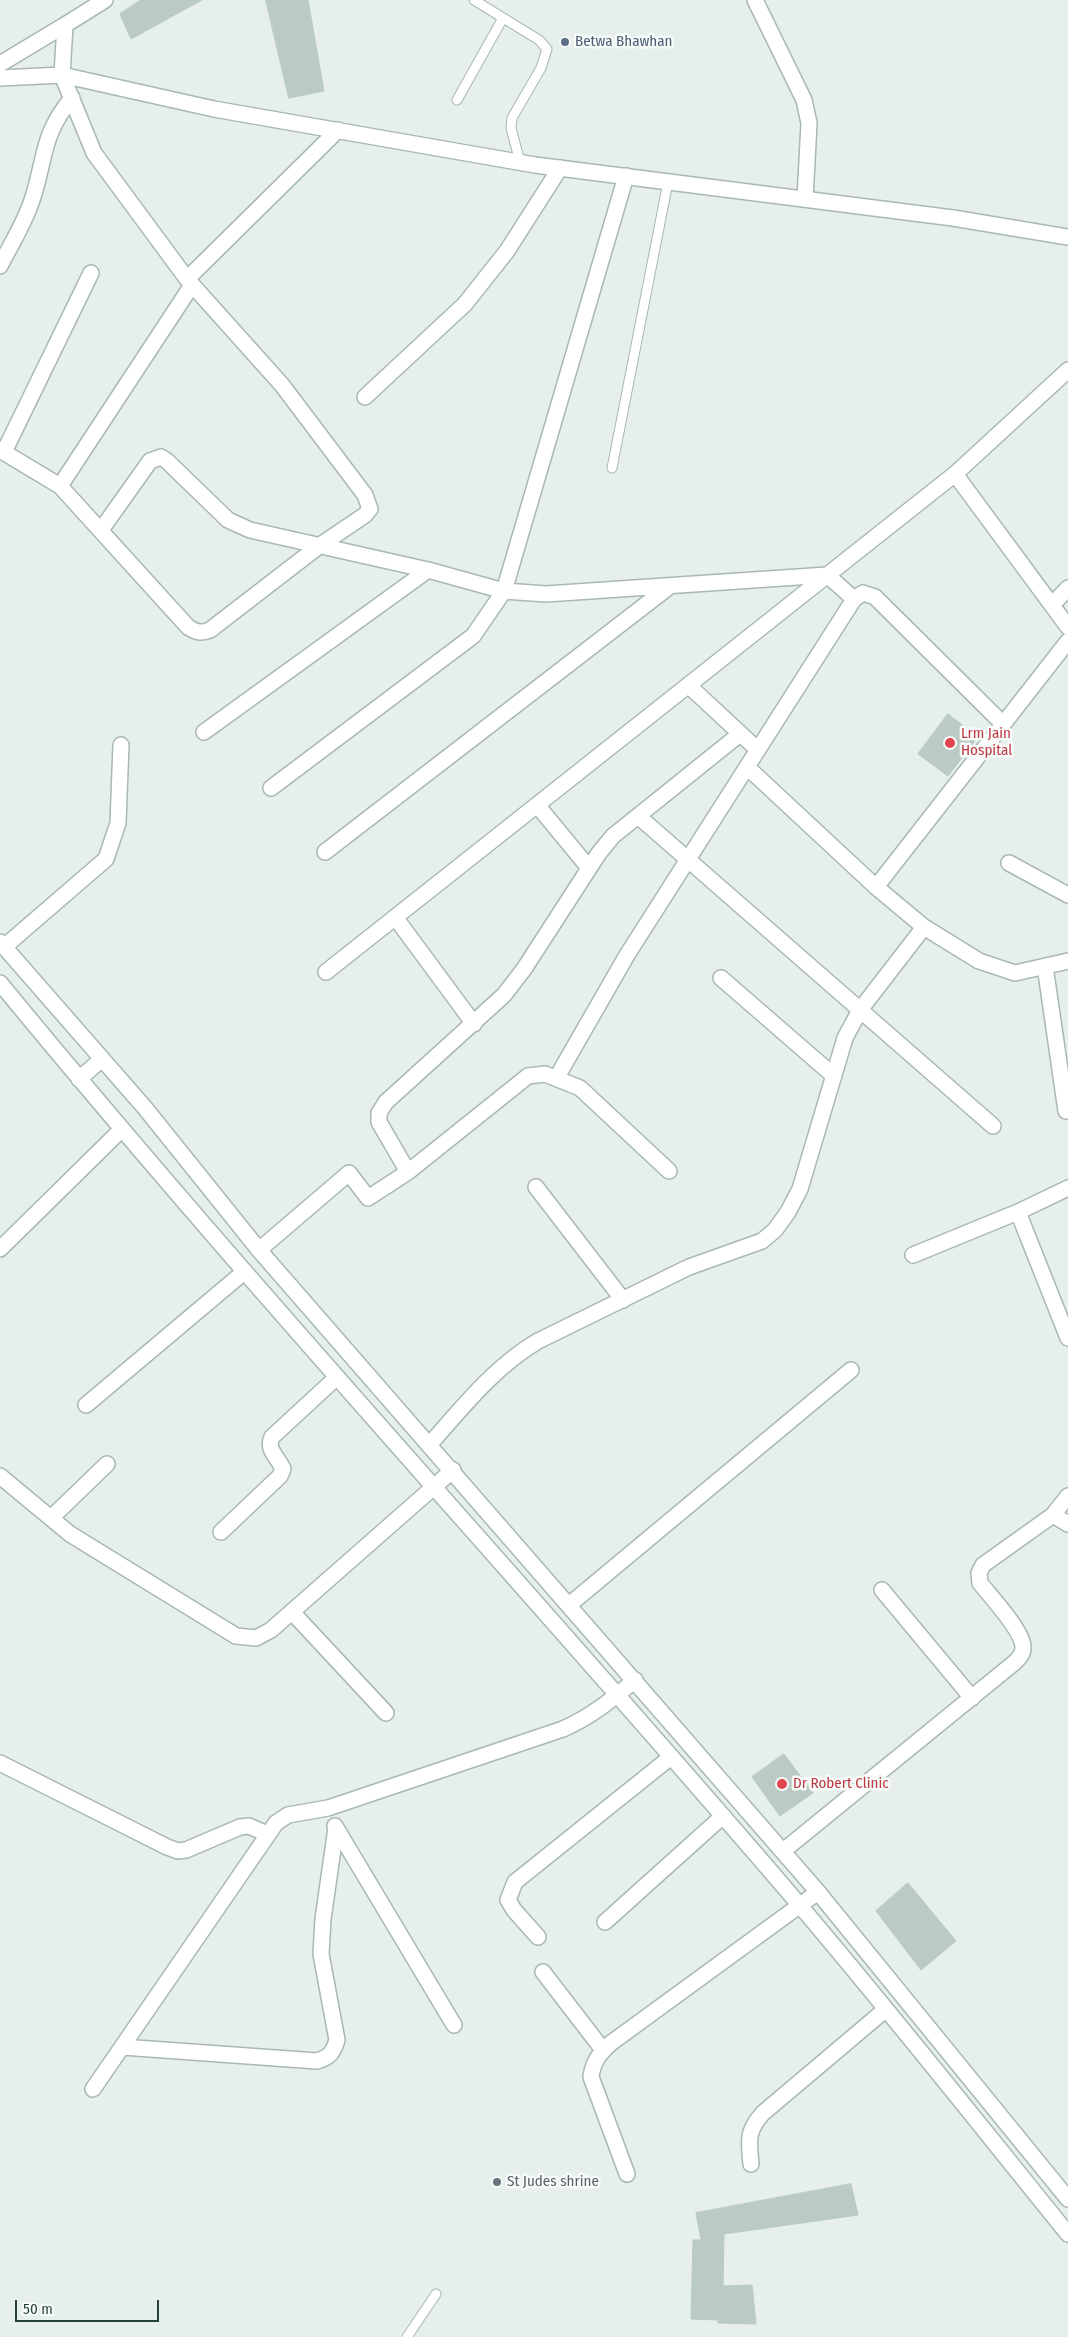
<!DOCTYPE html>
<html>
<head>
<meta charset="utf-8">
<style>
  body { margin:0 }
  #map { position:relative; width:1068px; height:2337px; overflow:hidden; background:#e6efeb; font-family:"Fira Sans Condensed",sans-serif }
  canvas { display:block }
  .scale { position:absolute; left:15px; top:2300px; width:144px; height:22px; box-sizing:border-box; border:2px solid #24423a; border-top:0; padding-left:6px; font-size:15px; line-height:18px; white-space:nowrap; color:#24423a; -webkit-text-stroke:4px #f7fbf9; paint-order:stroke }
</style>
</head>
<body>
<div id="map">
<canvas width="1068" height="2337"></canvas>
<div class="scale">50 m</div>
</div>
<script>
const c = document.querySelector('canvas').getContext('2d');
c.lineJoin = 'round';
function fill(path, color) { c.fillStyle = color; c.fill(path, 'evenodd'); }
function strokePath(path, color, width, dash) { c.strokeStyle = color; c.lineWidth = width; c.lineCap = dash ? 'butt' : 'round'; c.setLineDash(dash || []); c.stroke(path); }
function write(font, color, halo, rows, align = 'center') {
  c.font = font + ' "Fira Sans Condensed",sans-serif'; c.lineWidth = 5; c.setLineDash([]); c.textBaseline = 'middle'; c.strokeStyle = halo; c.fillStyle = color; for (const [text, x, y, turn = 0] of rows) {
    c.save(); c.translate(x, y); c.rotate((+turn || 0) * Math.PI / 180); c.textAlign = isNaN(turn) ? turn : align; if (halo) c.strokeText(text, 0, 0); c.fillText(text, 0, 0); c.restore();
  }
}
const building = new Path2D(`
  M141,0h61l-71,39 -11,-25z
  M266,0h42l16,91 -35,7z
  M948,714l30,23 -30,39 -30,-22z
  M784,1754l29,39 -33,23 -28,-39z
  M908,1883l48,58 -35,29 -45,-59z
  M851,2184l7,31 -134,19 -1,52 29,-1 4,39 -38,-1v-3l-27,-1 2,-79h8l-5,-27z`);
const service = new Path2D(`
  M474,0l65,40 8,9 -6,19 -29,50 -1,10 9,34
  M457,100l46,-82
  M612,468l56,-286
  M407,2337l29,-43`);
const minor = new Path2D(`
  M105,0l-40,25 -3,50 32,78 93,126
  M755,0l49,100 5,23 -4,76
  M0,64l65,-39
  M0,266c11,-22 26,-45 33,-69 13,-41 9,-63 39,-99
  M365,397l100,-93 42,-53 53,-83
  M0,450l60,36 128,141c8,5 13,7 22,3l109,-84 46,-31 5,-6 -5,-14 -83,-110 -95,-106 151,-149
  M4,452l87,-179
  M955,474l113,153
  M60,486l132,-201
  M101,530l49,-69 11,-4 6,4 61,59 22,10 178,40 76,21 42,3 281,-19 27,24 -227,356 -70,122
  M854,599l9,-6 12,4 128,127
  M1052,605l16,-17
  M688,685l70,65
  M204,732l224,-162
  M747,767l129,120 48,40 55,34 36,12 53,-12
  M271,788l202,-152 31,-45 122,-415
  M537,805l52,63
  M638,816l355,310
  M325,852l345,-266
  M1009,863l59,32
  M876,887l192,-246
  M395,917l79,107
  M4,947l102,-88 12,-36 3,-78
  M1045,966l21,145
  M326,972l629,-498 113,-104
  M721,978l113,98
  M408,1172l-29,-50v-9l7,-11 118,-107 20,-26 75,-116 14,-17 127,-102
  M536,1187l87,113
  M1068,1188l-50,24 50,126
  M0,1249l122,-120
  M259,1250l90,-77 19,25 40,-26 120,-96 17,-2 35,14 89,83
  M913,1255l105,-43
  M86,1405l158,-133
  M430,1444c33,-37 64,-77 108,-103l151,-74 73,-26 13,-11 13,-18 12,-23 45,-151 15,-28 64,-83
  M0,1476l70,58 166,102 20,2 15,-8 182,-160
  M1068,1496l-15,19 15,9
  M51,1518l56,-54
  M221,1532l59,-56 3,-7c-5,-12 -17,-19 -11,-32l65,-60
  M882,1590l90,108
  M569,1605l282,-235
  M292,1612l94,101
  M0,1763l167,84 11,4 8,-1 54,-23 9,-1 18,8
  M335,1826l119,199
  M783,1851l231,-188c5,-5 9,-8 9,-16 0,-16 -32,-50 -43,-64l-1,-10 4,-8 70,-50
  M605,1922l118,-106
  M538,1937l-24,-27 -6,-10 7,-18 156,-125
  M543,1972l60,78
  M122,2047l195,14c13,-4 16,-8 20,-21l-16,-86 2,-35 13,-91
  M93,2089l183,-266 12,-8 40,-7 235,-79c28,-12 48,-29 72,-49
  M751,2164c-2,-23 -5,-32 12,-51l122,-103
  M627,2174l-36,-97c2,-16 9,-24 20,-34l207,-151`);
const tertiary = new Path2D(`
  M0,78l62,-3 152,34 321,56 418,53 115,19
  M0,942l145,166 114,142 559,642 250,307
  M0,983c257,313 533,610 796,918 93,109 182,222 272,333
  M79,1079l23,-20`);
const markers = [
  [565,42,5,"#5c6f8a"],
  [950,743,6,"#e0444e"],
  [782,1784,6,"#e0444e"],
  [497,2182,5,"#6b7280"]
];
const serviceNames = [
  ["Betwa Bhawhan",575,42]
];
const healthNames = [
  ["Lrm Jain",961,734],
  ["Hospital",961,751],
  ["Dr Robert Clinic",793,1784]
];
const worshipNames = [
  ["St Judes shrine",507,2182]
];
fill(building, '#bbcac4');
strokePath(building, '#b8c9c2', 1);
strokePath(service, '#a8b8b2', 11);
strokePath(minor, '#a8b8b2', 18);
strokePath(tertiary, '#a8b8b2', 18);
strokePath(service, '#fff', 9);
strokePath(minor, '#fff', 15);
strokePath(tertiary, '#fff', 15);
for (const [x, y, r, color] of markers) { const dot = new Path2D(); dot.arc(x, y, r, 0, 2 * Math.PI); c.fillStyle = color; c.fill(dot); strokePath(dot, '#f7fbf9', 2); }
write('15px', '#4e5e75', '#f7fbf9', serviceNames, 'left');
write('15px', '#be3a42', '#f7fbf9', healthNames, 'left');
write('15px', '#5b616d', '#f7fbf9', worshipNames, 'left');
</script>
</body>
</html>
